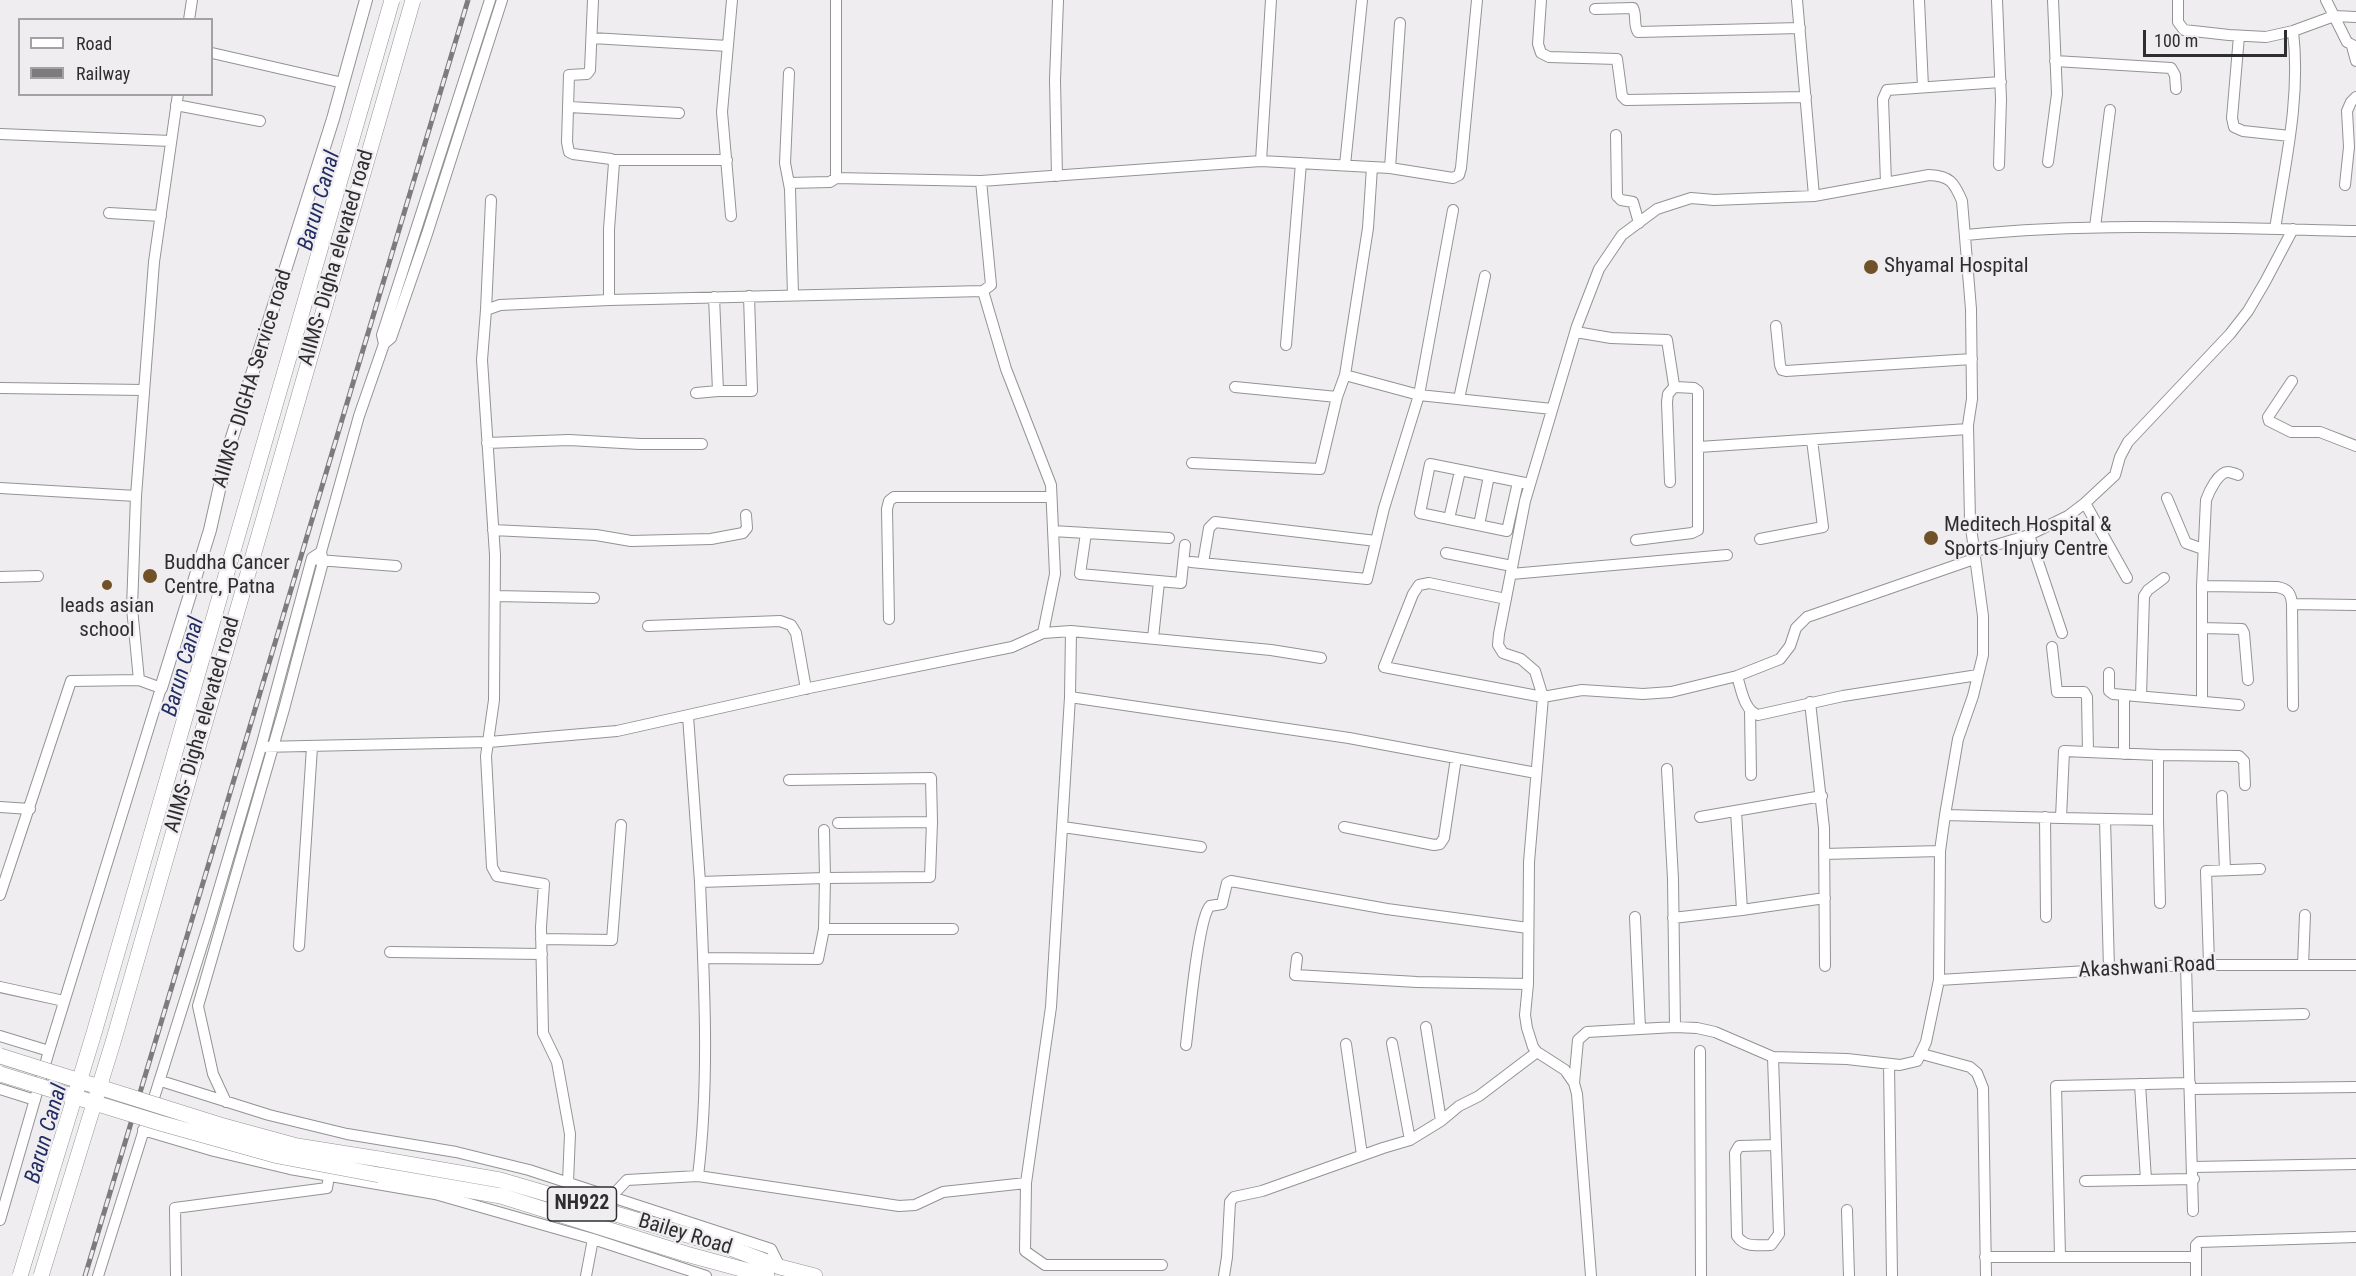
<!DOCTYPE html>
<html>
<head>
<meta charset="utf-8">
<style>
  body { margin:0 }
  #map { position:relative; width:2356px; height:1276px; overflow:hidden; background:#efedf0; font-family:"Roboto Condensed",sans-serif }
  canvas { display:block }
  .legend { position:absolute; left:18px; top:18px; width:195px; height:78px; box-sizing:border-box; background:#efedf0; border:2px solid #a2a1a3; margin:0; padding:8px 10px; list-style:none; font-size:18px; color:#2f2e2f }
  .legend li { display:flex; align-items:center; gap:12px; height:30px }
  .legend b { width:30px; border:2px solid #a2a1a3 }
  .scale { position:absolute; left:2143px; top:30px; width:144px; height:27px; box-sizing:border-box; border:3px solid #2f2e2f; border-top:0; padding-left:8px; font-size:18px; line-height:21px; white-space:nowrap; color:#2f2e2f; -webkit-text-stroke:4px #efedf0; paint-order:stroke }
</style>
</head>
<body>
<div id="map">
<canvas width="2356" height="1276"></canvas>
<ul class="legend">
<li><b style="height:8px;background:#fff"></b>Road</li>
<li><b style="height:8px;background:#7d7b7d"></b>Railway</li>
</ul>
<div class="scale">100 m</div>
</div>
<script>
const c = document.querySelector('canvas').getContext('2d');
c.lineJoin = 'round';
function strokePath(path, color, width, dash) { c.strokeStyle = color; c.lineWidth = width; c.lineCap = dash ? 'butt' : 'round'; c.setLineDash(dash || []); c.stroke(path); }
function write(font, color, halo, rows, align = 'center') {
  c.font = font + ' "Roboto Condensed",sans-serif'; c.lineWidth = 4.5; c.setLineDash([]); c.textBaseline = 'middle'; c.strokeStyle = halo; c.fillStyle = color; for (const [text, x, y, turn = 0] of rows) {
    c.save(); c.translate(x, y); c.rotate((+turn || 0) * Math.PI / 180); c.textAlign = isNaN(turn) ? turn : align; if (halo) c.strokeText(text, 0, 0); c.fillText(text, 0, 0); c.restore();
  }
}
const minor = new Path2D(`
  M593,0l-3,70 -3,4 -18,1 -2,67 2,10 4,2 38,5 3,4 -5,66v71
  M1541,0l-3,44 3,9 8,4 68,2 5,37 4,4 180,-3
  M1919,0l4,87
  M1997,0l4,99 -2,66
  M2178,0v22l6,8 45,5 37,2 27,-6 41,-15 22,1
  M2326,0l21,42 9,5
  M1595,9l38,-1c4,8 0,17 5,24l162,-4
  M189,20l3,-20
  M2239,36l-7,82 2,9 9,4 47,5
  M592,38l136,8
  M2352,46l4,15
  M212,53l131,30
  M2055,61l116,7 4,7 1,14
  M789,73l-4,90 5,26 3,106
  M176,105l84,16
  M569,107l110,6
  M0,134l171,7
  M1616,135l1,61 4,4 12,2 6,21
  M613,160h114
  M1261,161l10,-161
  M2048,162l9,-68 -4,-94
  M1345,165l17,-165
  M1390,168l10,-145
  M1057,176l-2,-96 3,-80
  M836,178l145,3
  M789,183l41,-1 6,-4v-178
  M1886,183l-3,-84 4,-9 114,-8
  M2345,185l4,-38 -2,-36 4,-9 5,-5
  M1453,210l-34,185 133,14
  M109,213l52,3
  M731,216l-9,-104 10,-112
  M2095,227l15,-117
  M2275,229c10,-65 26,-131 18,-198
  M1966,235c129,-13 260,-7 390,-4
  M983,291l23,78 45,116 4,89 -12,59
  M714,297l4,94h34l-3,-95
  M486,310l5,-110
  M1776,326l4,39 2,5 4,1 186,-12
  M1576,332l35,6 56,2 7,45 2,2 18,1 4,3v139l-6,3 -56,7
  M384,344l-2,-9 108,-335
  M1286,345l15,-182
  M2292,381l-24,36 1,4 22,11h29l36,14
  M1235,387l102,10
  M0,388l144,2
  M696,393l22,-2
  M1459,399l26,-123
  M487,443l82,-3 71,4h62
  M1699,447l269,-18
  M1192,463l128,6 17,-72 8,-22 23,-147 4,-61
  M1518,482l-11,49 -87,-18 10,-49 100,20
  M1670,482l-3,-80 1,-8 7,-8
  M0,488l136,8 18,-234 24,-168
  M2167,498l19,45 17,6
  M2085,503l42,75
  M1449,519l11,-48
  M1479,525l10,-49
  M493,530l103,5 35,6 80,-2 32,-6 4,-5 -1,-13
  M1053,531l116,7
  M1086,533l-6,41 101,9 4,-38
  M2029,535l33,98
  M1760,539l63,-12 -11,-87
  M1973,552l56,-17 39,-19 17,-13 30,-28 5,-18 8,-15 102,-108 18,-23 17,-29 28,-53
  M1446,553l66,13
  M318,560l78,6
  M1191,562l176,17 17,-71 35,-113 -74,-20
  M1203,563l6,-35 6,-6 161,19
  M1511,574l216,-19
  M0,577l38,-1
  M2202,586l75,1c11,2 14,6 15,17l1,102
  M495,596l99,2
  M1506,599l-77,-16 -10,2 -6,9 -29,73 159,30 39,-7 61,4 28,-2 66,-16 43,-17 10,-13 6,-18 11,-11 167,-58
  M2292,604l64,1
  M889,619l-2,-110 2,-8 5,-4h157
  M648,626l132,-5 11,4 5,8 10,56
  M2202,628l40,1 2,4 4,47
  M1153,638l6,-56
  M2052,647l5,45h27l3,5 1,55
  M2109,673v18l4,3 126,11
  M1737,676c4,12 7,35 21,39l85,-19 135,-21
  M2141,696l3,-100 4,-6 16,-12
  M1070,697l1,-66
  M1810,702l14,126 1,138
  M2202,702v-116l4,-86c3,-8 12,-28 22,-28 1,0 9,2 10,3
  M1750,710l1,65
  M688,716l12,166 125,-4 -1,-48
  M261,747l228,-5 128,-11 192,-43 203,-41 31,-14 28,-2 200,19 50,8
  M2124,754v-59
  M2158,755l81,1 5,5 1,24
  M1667,769l6,110 2,148
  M789,780l142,-2 1,44 -2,55 -105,1 -1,51h129
  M2222,796l3,74
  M0,807l30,2
  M1736,811l6,99 83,-12
  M1945,815l116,3 3,-67 94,4v65l-97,-2
  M1700,817l122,-21
  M2045,817l1,100
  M2105,819l4,150
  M2158,820l2,83
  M838,823l94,-1
  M1063,827l138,20
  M1344,827l90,18 6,-1 4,-6 12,-80
  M1824,854l116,-3
  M0,895l71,-214 68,-1
  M1635,917l5,112
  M1673,918l69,-8
  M541,939l71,1 9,-115
  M299,946l13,-199
  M390,952l152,2
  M703,958l115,1 6,-30
  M1297,958l-2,17 122,7 111,2
  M2209,964l-3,-93 54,-2
  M2186,965l7,246
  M2303,965l2,-50
  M1939,980l247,-15h170
  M0,987l64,14
  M2188,1017l116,-3
  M1426,1027l15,94
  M0,1036l49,15
  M1392,1043l18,97
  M1346,1044l16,111
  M1186,1045c3,-23 12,-127 24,-139l12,-2 5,-21 4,-2 156,28 141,19
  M1700,1051l1,225
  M1922,1054l48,13 7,6 6,15 3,188
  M1773,1057c2,59 4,118 6,177l-8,11c-14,0 -26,3 -34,-9l-2,-83 4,-7 37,-1
  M1889,1064l3,212
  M161,1081l108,34 78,19 109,18 73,18 242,79 9,18
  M1574,1083l4,-43 9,-8 88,-5 22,1 18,4 58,25 74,2 53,6 17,-4 9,-19 13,-62 1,-129 5,-36 13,-76 15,-43 10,-41v-39l-13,-96 -2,-95 4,-26 -1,-90 -9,-108c-8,-19 -12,-25 -33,-26l-115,21
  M2140,1084l6,96
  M0,1089l35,11
  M2191,1089l165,-2
  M226,1102l-13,-28 -15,-68 86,-297 39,-147 -2,-10 38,-136 25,-72 7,-6 36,-104 75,-234
  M143,1130l71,21 76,18 145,25 158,45 113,37
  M2193,1167l163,-3
  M698,1176c12,-98 6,-196 2,-294
  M2085,1181l109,-2
  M568,1182l2,-48 -13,-72 -14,-29 -2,-106 3,-43 -47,-8 -5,-9 -6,-111 8,-56 1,-145 -13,-195 4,-50 14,-5 109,-5 374,-9 8,-6 -10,-104 280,-20 129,7 63,10 6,-3 2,-7 16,-168
  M611,1197l16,-17 71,-4 201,30 16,-1 28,-13 83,-9
  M1847,1210l2,66
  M0,1220l49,-169 112,-363 -22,-8 -7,-72 4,-112
  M2060,1256l-4,-170 134,-3
  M1985,1257h211
  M1162,1265h-117l-20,-14 1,-68 25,-176 19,-310 279,41 187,35
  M98,1276l111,-353 52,-176 51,-189 9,-6
  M176,1276l-1,-68 152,-20 2,-12
  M586,1276l7,-37
  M1224,1276l3,-19 3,-55 4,-5 28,-6 121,-43 27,-8 31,-19 18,-15 20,-10 58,-44
  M1591,1276l-14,-182 -3,-11 -9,-13 -28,-18 -4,-5 -6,-19 -2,-13 3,-31 1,-122 14,-165 -8,-26 -14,-12 -18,-6 -5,-8 1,-11 26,-133 52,-175 22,-57 23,-34 35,-26 34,-11 23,2 100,-4 -17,-196
  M2196,1276v-31l3,-3 157,-5`);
const major = new Path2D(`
  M161,688l49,-158 18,-80 105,-331 33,-119`);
const highway = new Path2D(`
  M379,1159l121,21 225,66 55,21 35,9
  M379,1175l122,21 185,58 81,22`);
const rail = new Path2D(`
  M85,1276l383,-1276`);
const highwayBridge = new Path2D(`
  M0,1056l220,69 77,21 82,13
  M0,1074l160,49 118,33 101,19
  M20,1276l74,-243 298,-1033
  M41,1276l73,-237 299,-1039`);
const markers = [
  [1871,267,8,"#715127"],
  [1931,538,8,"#715127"],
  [150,576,8,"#715127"],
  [107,585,6,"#715127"]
];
const shields = [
  [582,1204,69]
];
const shieldNames = [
  ["NH922",582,1204]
];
const streetNames = [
  ["AIIMS- Digha elevated road",337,258,-74],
  ["AIIMS - DIGHA Service road",253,379,-73],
  ["AIIMS- Digha elevated road",203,725,-74],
  ["Akashwani Road",2147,968,-3],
  ["Bailey Road",685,1235,17]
];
const poiNames = [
  ["Shyamal Hospital",1884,267],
  ["Meditech Hospital &",1944,526],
  ["Sports Injury Centre",1944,550],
  ["Buddha Cancer",164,564],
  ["Centre, Patna",164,588],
  ["leads asian",107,607,"center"],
  ["school",107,631,"center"]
];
const waterNames = [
  ["Barun Canal",320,201,-74],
  ["Barun Canal",184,667,-74],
  ["Barun Canal",47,1134,-74]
];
strokePath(minor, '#949295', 12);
strokePath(major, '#949295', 14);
strokePath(highway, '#949295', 16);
strokePath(minor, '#fff', 10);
strokePath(major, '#fff', 12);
strokePath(highway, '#fff', 15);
strokePath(rail, '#7d7b7d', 5);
strokePath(rail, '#efedf0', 3, [9]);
strokePath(highwayBridge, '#949295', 16, []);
strokePath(highwayBridge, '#fff', 15);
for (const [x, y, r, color] of markers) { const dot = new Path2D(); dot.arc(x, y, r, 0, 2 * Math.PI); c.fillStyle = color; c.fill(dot); strokePath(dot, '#efedf0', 2); }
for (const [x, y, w] of shields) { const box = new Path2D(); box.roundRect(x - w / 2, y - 17, w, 34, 4.5); c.fillStyle = '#efedf0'; c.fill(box); strokePath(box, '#2f2e2f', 1.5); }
write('bold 20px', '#2f2e2f', null, shieldNames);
write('21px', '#2f2e2f', '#efedf0', streetNames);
write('21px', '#2f2e2f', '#efedf0', poiNames, 'left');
write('italic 22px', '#222d63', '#efedf0', waterNames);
</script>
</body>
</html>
